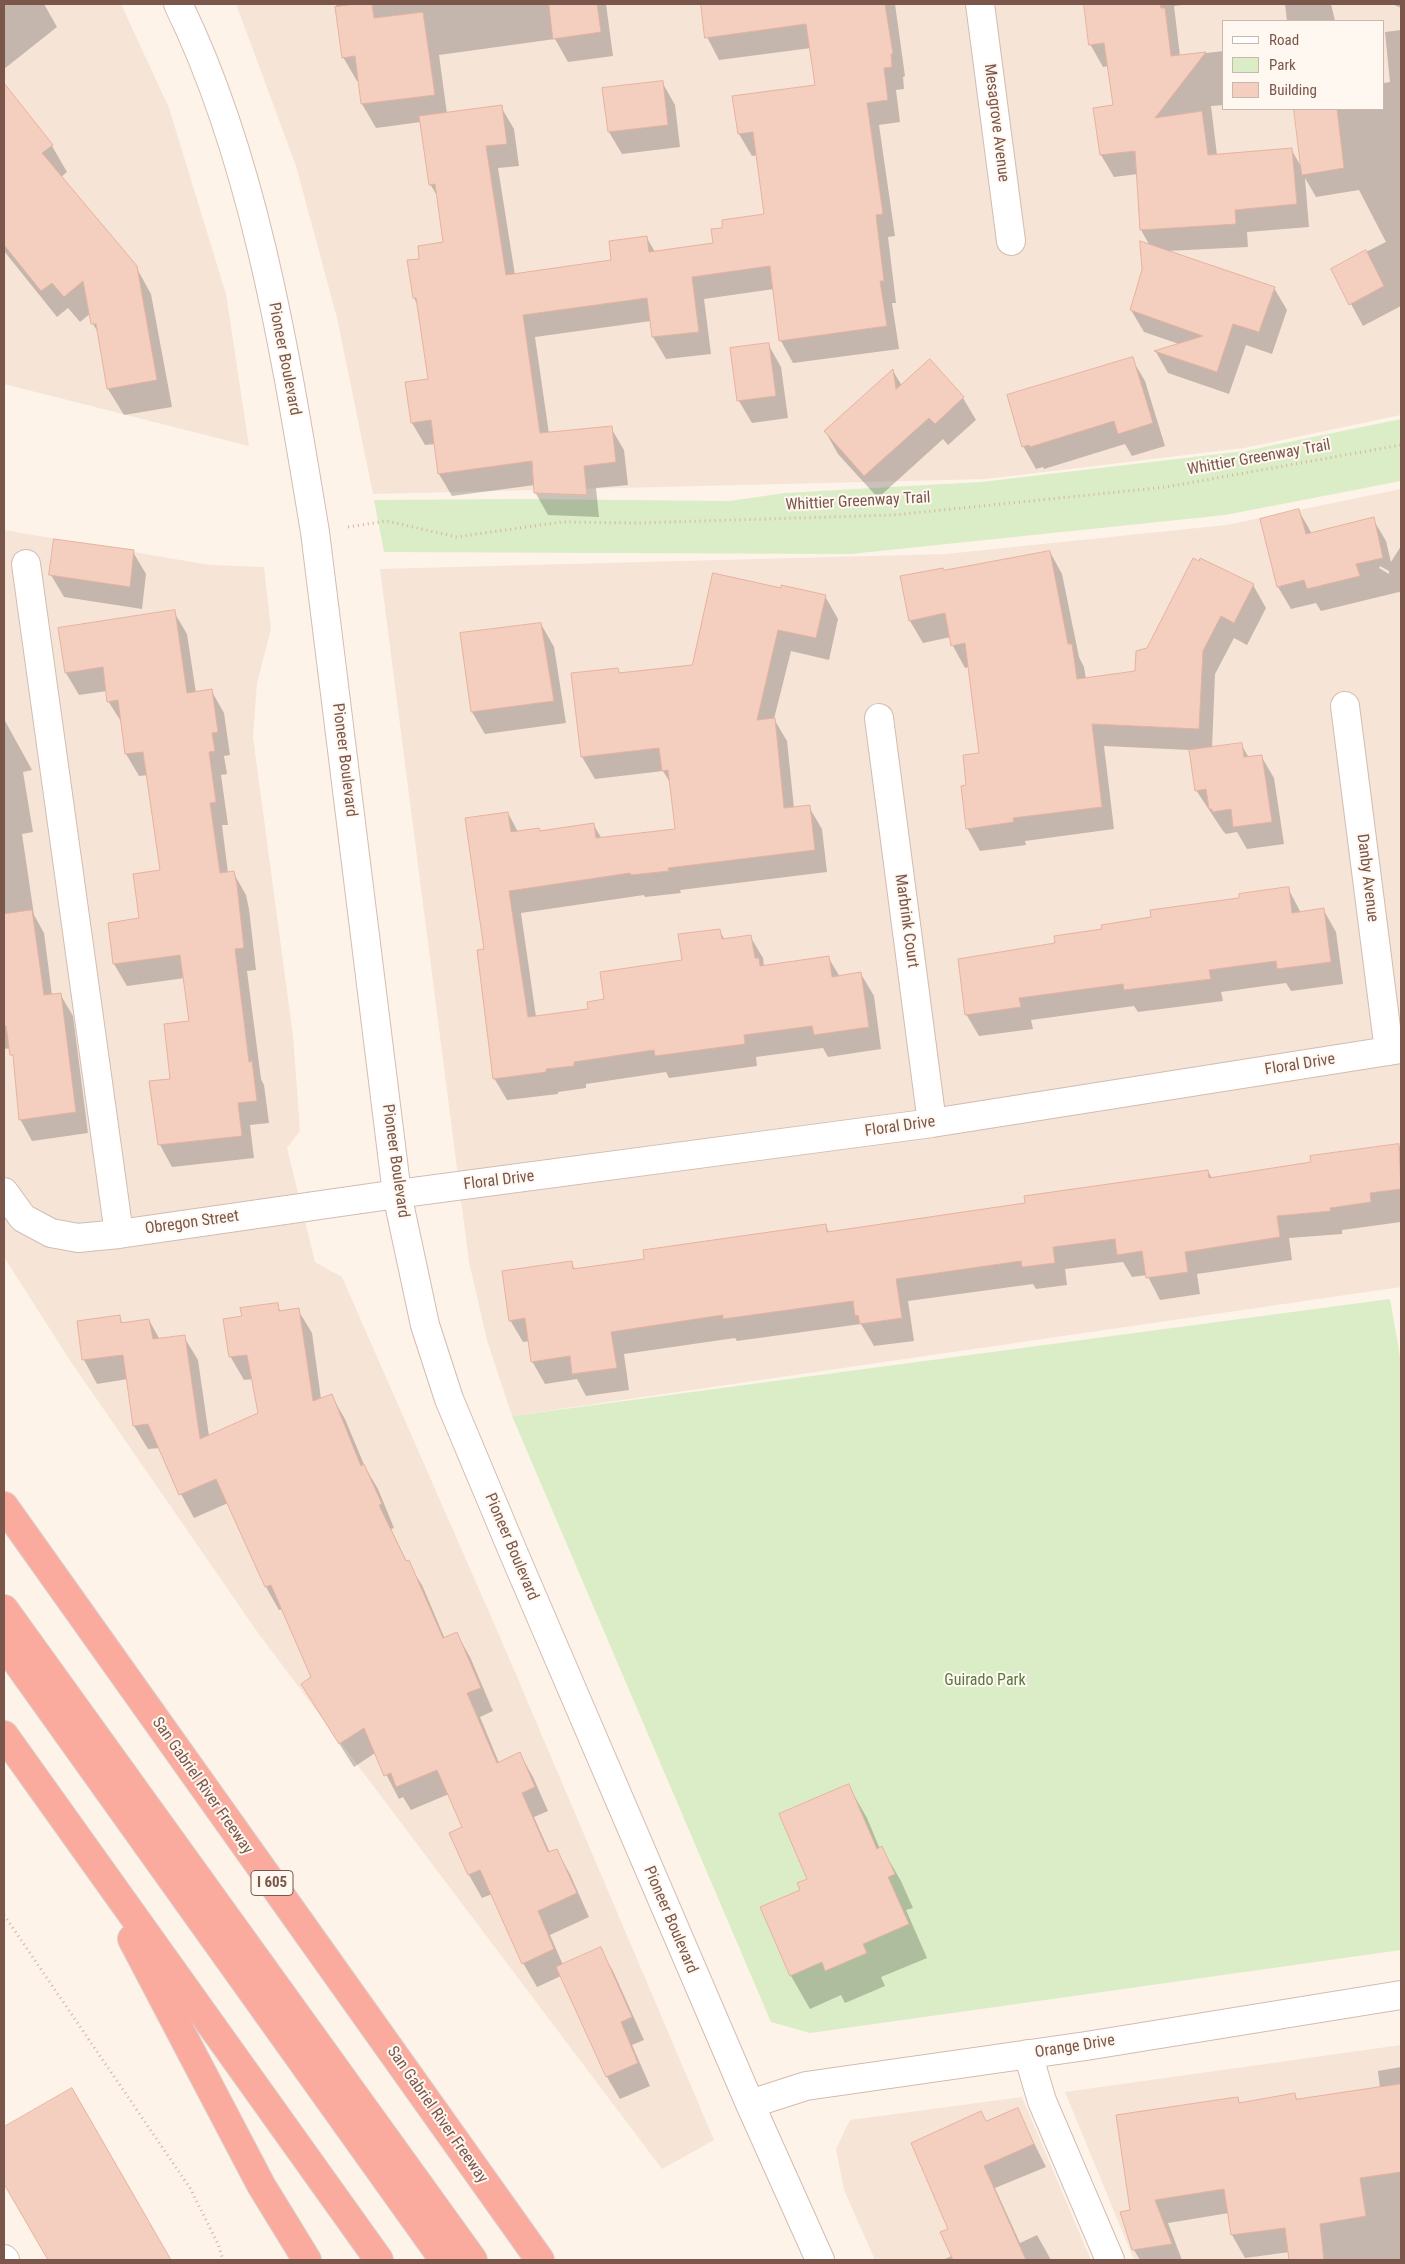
<!DOCTYPE html>
<html>
<head>
<meta charset="utf-8">
<style>
  body { margin:0 }
  #map { position:relative; width:1405px; height:2264px; overflow:hidden; background:#fdf3e9; font-family:"Roboto Condensed",sans-serif }
  canvas { display:block }
  .frame { position:absolute; inset:0; border:5px solid #7a564b; pointer-events:none }
  .legend { position:absolute; left:1222px; top:20px; width:162px; height:90px; box-sizing:border-box; background:#fff8f0; border:1px solid #cab7ae; margin:0; padding:6px 9px; list-style:none; font-size:15px; color:#7a564b }
  .legend li { display:flex; align-items:center; gap:10px; height:25px }
  .legend b { width:25px; border:1px solid #cab7ae }
</style>
</head>
<body>
<div id="map">
<canvas width="1405" height="2264"></canvas>
<div class="frame"></div>
<ul class="legend">
<li><b style="height:6px;background:#fff"></b>Road</li>
<li><b style="height:14px;background:#daedc6"></b>Park</li>
<li><b style="height:14px;background:#f4cebf"></b>Building</li>
</ul>
</div>
<script>
const c = document.querySelector('canvas').getContext('2d');
c.lineJoin = 'round';
function fill(path, color) { c.fillStyle = color; c.fill(path, 'evenodd'); }
function strokePath(path, color, width, dash) { c.strokeStyle = color; c.lineWidth = width; c.lineCap = dash ? 'butt' : 'round'; c.setLineDash(dash || []); c.stroke(path); }
function write(font, color, halo, rows, align = 'center') {
  c.font = font + ' "Roboto Condensed",sans-serif'; c.lineWidth = 4; c.setLineDash([]); c.textBaseline = 'middle'; c.strokeStyle = halo; c.fillStyle = color; for (const [text, x, y, turn = 0] of rows) {
    c.save(); c.translate(x, y); c.rotate((+turn || 0) * Math.PI / 180); c.textAlign = isNaN(turn) ? turn : align; if (halo) c.strokeText(text, 0, 0); c.fillText(text, 0, 0); c.restore();
  }
}
const residential = new Path2D(`
  M4,4h117l48,104 57,186 23,152 -245,-62z
  M236,4h1165v411l-157,33 -258,31 -613,15 -36,-176 -41,-152zM1224,21h160v88h-160z
  M1401,489v798l-889,129 -25,-76 -18,-78 -89,-693 566,-15 280,-29z
  M4,530l206,35 54,2 7,62 -14,54 -4,54 40,299 7,95 -13,17 28,114 27,15 161,367 211,496 -52,29 -404,-536 -189,-274 -65,-102z
  M1401,2045v215h-267l-69,-168z
  M1022,2097l69,163h-216l-31,-70 -8,-41 14,-29z`);
const green = new Path2D(`
  M1401,419v62l-176,34 -374,39 -467,-2 -10,-52 147,-1 209,2 55,-8 196,-11 264,-31z
  M1390,1299l11,63v588l-591,83 -39,-11 -259,-606z`);
const shadow = new Path2D(`
  M4,4h40l13,23 -53,42z
  M336,4h270l7,52 -45,6 -13,-23 -116,16 8,59 54,-7 13,22 5,37 -21,2 17,107 98,-14 34,-23 8,14 59,-7 10,-16 42,-14 -8,-60 -6,1 -13,-22 77,-48 -5,-38 -92,12 -12,-23 -5,-33h193l10,72 -2,1 1,12 -8,1 4,32 -21,3 16,111 -7,1 8,66h-4l7,46 -106,14 -12,-22 -7,-52 -70,10 7,55 -45,5 -13,-22 -2,-16 -116,16 14,97 62,-6 13,22 4,35 -32,3 3,29 -51,-2 -13,-23v-7l-83,11 -13,-22 -3,-30 -11,1 -13,-22 -5,-40 22,-3 -11,-74 -4,-8 7,-38 23,-16 -6,-47 -8,-13 -9,-62 -45,6 -14,-24 -3,-23h-2l-14,-24z
  M1085,4h105l-16,2 6,50 44,-5v54l-13,1 6,49 74,-6 11,19 -7,-59h89v-26l6,-1 -5,-50 16,-2v276l-38,20 -31,-57 54,-27 -27,-52 -43,7 -11,-19 4,49 -62,5 1,15 -81,4 107,37 13,22 -15,44 -26,-9 -17,49 -61,-21 -12,-21 23,-8 -35,-12 -13,-22 19,-64 -9,-16 -3,-56 -24,3 -13,-22 -6,-46 19,-3 -6,-40 -5,1 -13,-23z
  M1285,4h46l4,17h-48z
  M1392,4h9v4z
  M662,82l13,23 5,42 -58,7 -13,-22z
  M4,85l48,61 15,26 -6,5 75,90 15,27 21,113 -48,8 -16,-26 -9,-55 -6,-10 -2,-11 -11,9 -12,-14 -11,9 -53,-66v-41l7,-6 -7,-9z
  M768,344l13,23 7,51 -36,5 -13,-22 -8,-52z
  M1132,359l13,22 20,65 -33,10 -7,-12 -81,25 -1,-2 -7,2 -13,-23z
  M893,371l9,15 61,12 13,22 -28,25 -5,-6 -65,59 -40,-44 -13,-23z
  M1299,511l13,23 61,-15 13,22 5,21 10,-16v47l-2,-1 -78,19 -5,-8 -25,6 -13,-22zM1380,566l9,5v3l-10,-6z
  M133,552l13,22 -4,35 -78,-12 -13,-22z
  M1050,552l12,22 17,83 5,10 2,12 50,-7 12,-23 105,-64 13,23 -19,37 -13,-7 -19,36 -3,74 29,-4 8,14 12,-2 13,22 10,66 -37,5 -10,-17 -11,2 -3,-3 -27,-41 -6,-40 -86,-4 10,83 -89,12 1,4 -46,6 -13,-23 1,-42 13,-32 -12,-87 -4,1 -12,-22 -2,-9 -28,6 -13,-22 34,-49z
  M782,590l43,6 13,23 -9,41 -38,-9 -17,68 13,22 7,67 15,-1 13,22 5,43 -147,18 1,3 -36,4 -1,-2 -123,18 15,104 53,-7 94,-49 36,-31 6,10 25,-4 13,22 1,8 64,-9 12,20 21,-3 13,22 7,53 -53,8 -5,-9 -67,9 1,9 -88,12 -3,-6 -80,12v4l-28,4v2l-51,6 -13,-22 -8,-128 22,-137 10,19h22l53,-8 9,15 75,-9 -6,-46 -8,-13 -68,8 -13,-22 35,-88 3,5 73,-8z
  M174,612l13,22 9,59 15,-3 13,23 6,42 -6,1 3,18 -6,1 7,50h-6l6,48 5,-1 13,23 3,14 7,61 -9,1 14,108 3,6 5,38 -19,2 4,33 -82,9 -12,-22 -9,-63 21,-2 19,-58 -6,-44 -58,8 -13,-22 26,-45 22,-48 -14,-96 -9,1 -13,-22 -4,-31 -14,-22 -1,-10 -28,4 -13,-22 -6,-44z
  M541,624l13,23 12,76 -81,11 -13,-22z
  M4,719l28,51 -9,2 10,60 -11,2 12,81 10,18 8,62 8,-1 13,22 15,117 -56,8 -12,-22 -5,-59 -4,-12 -7,1z
  M1288,888l13,25 22,-4 13,23 7,52 -52,7 -5,-8 -65,9 2,9 -85,11 -4,-6 -103,14 2,9 -54,7 -13,-22 90,-70 96,-26z
  M1399,1145l2,5v72l-59,8v4l-53,4 3,22 -95,14 3,20 -40,6 -13,-25 -15,2 -9,-15 -58,7 2,16 -31,4 -3,-5 -125,17 6,40 -40,5 -13,-22 -124,17 -2,-3 -111,16 5,36 -43,6 -9,-17 -32,5 -13,-23 -2,-20 -7,1 -13,-22 61,-58 4,8 70,-10 180,-35 4,7 198,-28 181,-33 4,7 100,-15z
  M277,1305l4,7 17,-2 14,23 9,66 10,-4 14,24 20,48 13,22 16,39 -3,1 16,33 15,23 23,54 12,-5 13,23 23,54 -13,6 19,46 21,-9 13,23 15,34 -14,6 16,36 6,-3 14,24 19,43 -39,18 13,30 37,-16 13,22 31,69 -12,5 18,41 -30,13 -13,-22 -46,-101 -24,11 -14,-24 -31,-69 -10,4 -13,-23 -18,-42 13,-5 -15,-34 -38,16 -8,-13 -4,2 -24,-46 -21,14 -52,-82 11,-7 -30,-69 -4,1 -13,-23 -38,-84 -34,15 -13,-24 -21,-46 -12,1 -14,-23 -6,-47 -31,5 -13,-24 -6,-38 41,-5 4,7 26,-4 11,20 24,-3 14,23 11,76 51,-23 -7,-34 -9,1 -14,-24 13,-39z
  M848,1785l19,33 13,31 2,-1 19,33 12,27 -7,2 21,48 -46,19 4,9 -40,17 -4,-8 -31,14 -19,-33 -30,-69 40,-17 8,-10z
  M1401,2067v193h-110l-1,-8 -45,6 -13,-23 -3,-22 -61,10 14,37h-42l-6,-10 -3,-39 107,-112 2,5 54,-9 4,5 82,-12 -2,-17z
  M71,2090l98,170h-120l-43,-75 -2,-56z
  M1017,2109l29,58 -51,21 25,55 17,-8 14,25h-109l10,-4 -3,-27 37,-107z`);
const building = new Path2D(`
  M356,4h16l2,14 49,-6 12,83 -74,9 -6,-48 -13,2 -7,-51z
  M549,4h48l4,28 -48,7z
  M701,4h184l8,50h-2l1,13 -8,1 4,32 -21,3 16,111 -7,1 8,66h-4l7,45 -108,15 -9,-75 -78,11 7,55 -47,5 -5,-39 -124,17 17,118 72,-7 4,36 -32,4 3,29 -53,-2 -2,-32 -94,13 -7,-54 -20,3 -6,-41 23,-3 -12,-81h-3l-6,-38 12,-1 -1,-13 25,-4 -8,-58 -6,1 -10,-69 83,-11 5,39 -21,2 20,129 105,-15 -2,-19 38,-5 2,16 64,-9 -2,-14 11,-1v-8l42,-6 -11,-82 -15,2 -6,-38 83,-11 -9,-61 -101,14z
  M1084,4h76l1,4h4l6,48 35,-4 -51,66 47,-7 6,44 84,-7 5,56 -62,6 1,14 -96,6 -5,-79 -35,4 -7,-47 20,-3 -9,-62 -15,2z
  M663,81l5,44 -60,7 -6,-44z
  M4,83l49,62 -11,8 95,113 20,114 -50,9 -11,-65h-5l-8,-43 -19,16 -12,-14 -11,8 -37,-46z
  M1294,109h43l7,59 -42,7z
  M1140,241l135,46 -16,45 -26,-8 -16,48 -63,-21 49,-15 -73,-26 12,-40z
  M1366,250l18,36 -35,19 -18,-36z
  M769,343l7,53 -39,5 -7,-53z
  M1133,357l20,66 -35,11 -4,-13 -84,26 -1,-2 -7,2 -15,-52z
  M930,359l34,38 -29,27 -6,-6 -65,58 -40,-45 69,-62 3,20z
  M1299,509l7,25 68,-17 9,41 -27,6 4,12 -53,13 -3,-9 -27,7 -17,-68z
  M54,539l80,11 -4,37 -81,-12z
  M1050,551l18,93h4l5,35 58,-8 1,-20 11,-3 46,-90 6,3 1,-3 54,26 -20,39 -13,-7 -18,35 -4,78 -107,-5 10,83 -89,11 1,4 -48,7 -5,-43 5,-1 -3,-30 16,-2 -14,-110 -14,3 -6,-33 -36,8 -9,-45 43,-8 1,2z
  M713,573l68,15v-3l45,10 -10,43 -38,-8 -21,90 18,-2 9,90 26,-3 5,45 -147,18 1,3 -38,4 -1,-2 -121,18 19,126 60,-8 -1,-7 17,-3 -4,-27 82,-12 -4,-26 42,-5 2,10 29,-4 4,23h4l1,8 69,-10 3,21 29,-5 8,55 -55,8 -2,-9 -68,9 1,9 -90,12 -1,-6 -80,12v4l-28,3v3l-53,7 -16,-129 7,-1 -19,-131 43,-6 3,20 28,-4 1,3 54,-8 2,15 79,-9 -7,-59 -6,1 -3,-23 -78,9 -10,-84 47,-5 1,5 73,-8z
  M175,610l12,83 25,-4 6,43 -6,1 3,18 -6,1 7,50 -6,1 10,70 14,-2 3,14 7,63 -9,1 14,113 3,-1 5,40 -19,2 4,33 -84,9 -9,-64 21,-2 -6,-55 25,-3 -9,-66 -67,9 -5,-41 31,-5 -6,-44 27,-4 -17,-118 -18,2 -7,-54 -11,2 -4,-35 -38,6 -7,-45z
  M541,623l13,78 -83,11 -11,-79z
  M1242,743l2,14 18,-2 10,67 -39,5 -2,-18 -19,3v-3h-3l-3,-20 -11,2 -6,-41z
  M1289,887l3,26 32,-5 7,54 -54,7 -1,-8 -67,9 2,9 -87,11 -1,-6 -104,14 2,9 -56,8 -7,-56 97,-16 -1,-7 48,-7 -1,-4 50,-8 -1,-7 89,-12v-4z
  M32,910l12,85 17,-2 15,119 -57,8 -6,-65h-3l-4,-29h-2v-112z
  M1399,1144l2,45 -31,4 1,9 -41,6 1,3 -54,5 3,21 -95,15 3,20 -42,6 -4,-27 -25,4 -2,-16 -62,8 2,16 -33,4 -1,-6 -125,18 6,39 -42,6 -2,-9 -3,1 -2,-15 -130,18v-4l-112,17 6,36 -45,6 -2,-18 -39,6 -6,-44 -16,3 -7,-50 70,-10 1,8 71,-10 -1,-9 183,-26 1,8 198,-29 -1,-7 184,-26 1,8 102,-16 -1,-6z
  M278,1303l1,8 20,-3 14,93 19,-7 29,72 3,-2 18,40 -3,1 27,56 3,-1 34,78 14,-6 24,56 -14,5 30,70 23,-11 15,35 -13,6 26,59 9,-3 20,44 -39,18 16,38 -32,15 -42,-94 -12,5 -19,-42 13,-6 -25,-57 -41,17 -5,-14 -7,3 -20,-48 -25,16 -38,-60 10,-7 -40,-92 -6,2 -49,-108 -37,16 -31,-71 -15,2 -10,-71 -41,5 -5,-39 43,-6 1,8 28,-4 4,20 32,-4 15,104 58,-26 -11,-58 -18,2 -6,-38 19,-3 -2,-8z
  M849,1784l28,65 5,-3 13,28 -7,3 21,47 -46,20 4,9 -42,18 -3,-9 -32,14 -30,-69 40,-17 -3,-7 10,-4 -28,-65z
  M601,1947l31,70 -11,5 17,41 -32,14 -50,-110z
  M1401,2084v88l-41,6 6,38 -46,8 4,36h-35l-4,-32 -54,7 -7,-46 -69,11 17,44 -40,6 -12,-38 10,-2 -14,-95 114,-17 8,-1 1,6 56,-10 1,6z
  M72,2088l99,172h-123l-44,-76v-57z
  M1018,2108l16,36 -50,22 42,94h-73l-13,-28 8,-3 -37,-86 70,-32 5,10z`);
const path = new Path2D(`
  M348,527l39,-6 69,16 106,-15 75,1 257,-8 272,-28 235,-42
  M4,1915l186,273 28,56 5,16`);
const minor = new Path2D(`
  M178,4c78,159 108,354 137,528l82,662 28,131 24,74 65,155 236,550 70,156
  M980,4l31,237
  M26,564l93,670
  M1345,706l44,345
  M879,718l53,405
  M4,1192l19,26 28,15 27,5 41,-4 278,-40 535,-71 469,-74
  M1028,2054l14,47 68,159
  M750,2104l56,-18 280,-40 315,-51
  M4,2259l1,1`);
const highway = new Path2D(`
  M4,1506l536,754
  M4,1609l469,651
  M4,1644l440,616
  M4,1735l375,525
  M132,1939l129,246 46,75`);
const shields = [
  [272,1883,42]
];
const shieldNames = [
  ["I 605",272,1883]
];
const streetNames = [
  ["Mesagrove Avenue",996,123,83],
  ["Pioneer Boulevard",284,359,79],
  ["Whittier Greenway Trail",1259,458,-10],
  ["Whittier Greenway Trail",858,502,-3],
  ["Pioneer Boulevard",344,760,83],
  ["Danby Avenue",1367,878,83],
  ["Marbrink Court",906,921,82],
  ["Floral Drive",1300,1065,-9],
  ["Floral Drive",900,1127,-8],
  ["Pioneer Boulevard",395,1161,82],
  ["Floral Drive",499,1181,-7],
  ["Obregon Street",192,1223,-8],
  ["Pioneer Boulevard",511,1547,67],
  ["San Gabriel River Freeway",202,1786,55],
  ["Pioneer Boulevard",670,1920,67],
  ["Orange Drive",1075,2047,-9],
  ["San Gabriel River Freeway",437,2115,55]
];
const parkNames = [
  ["Guirado Park",985,1681]
];
fill(residential, '#f6e4d7');
fill(green, '#daedc6');
fill(shadow, '#0003');
fill(building, '#f4cebf');
strokePath(building, '#e8b29f', 1);
strokePath(minor, '#d3bcb0', 30);
strokePath(highway, '#dad0cd', 30);
strokePath(path, '#dab1a1', 3, [1, 4]);
strokePath(minor, '#fff', 28);
strokePath(highway, '#faab9e', 28);
for (const [x, y, w] of shields) { const box = new Path2D(); box.roundRect(x - w / 2, y - 12.5, w, 25, 4); c.fillStyle = '#fff8f0'; c.fill(box); strokePath(box, '#7a564b', 1); }
write('bold 15px', '#7a564b', null, shieldNames);
write('16px', '#7a564b', '#fff8f0', streetNames);
write('16px', '#577a3f', '#fff8f0', parkNames);
</script>
</body>
</html>
